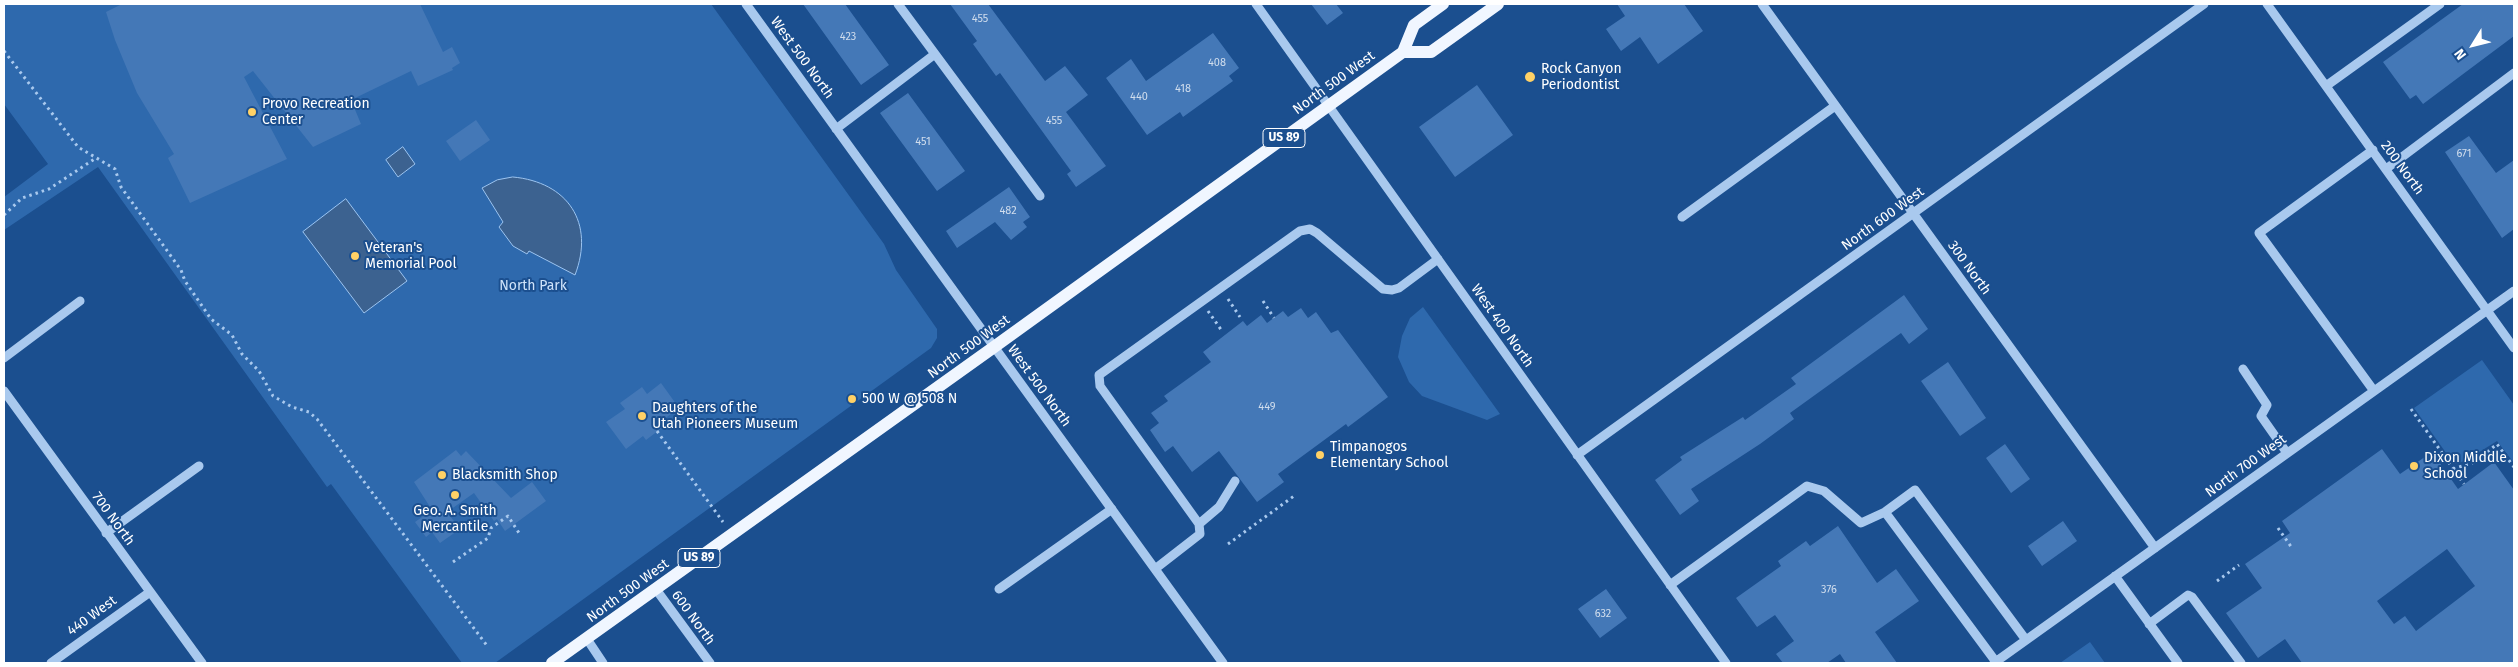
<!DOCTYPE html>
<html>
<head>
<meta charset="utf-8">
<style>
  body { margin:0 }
  #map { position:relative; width:2518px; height:667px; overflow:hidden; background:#1b4f8f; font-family:"Fira Sans",sans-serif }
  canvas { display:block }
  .frame { position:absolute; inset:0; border:5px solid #fff; pointer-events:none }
  .north { position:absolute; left:2448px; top:20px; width:50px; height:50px; -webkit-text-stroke:4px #1b4f8f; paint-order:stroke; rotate:234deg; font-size:14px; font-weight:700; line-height:20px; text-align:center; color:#fff }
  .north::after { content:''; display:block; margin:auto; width:18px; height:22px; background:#fff; clip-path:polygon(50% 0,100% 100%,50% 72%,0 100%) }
</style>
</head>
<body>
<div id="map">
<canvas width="2518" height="667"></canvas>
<div class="frame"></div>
<div class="north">N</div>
</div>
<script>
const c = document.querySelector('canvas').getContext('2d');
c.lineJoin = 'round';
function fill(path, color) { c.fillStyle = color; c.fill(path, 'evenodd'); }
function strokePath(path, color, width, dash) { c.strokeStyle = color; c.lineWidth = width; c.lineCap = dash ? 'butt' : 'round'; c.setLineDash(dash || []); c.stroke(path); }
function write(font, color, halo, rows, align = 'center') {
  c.font = font + ' "Fira Sans",sans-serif'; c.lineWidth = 4; c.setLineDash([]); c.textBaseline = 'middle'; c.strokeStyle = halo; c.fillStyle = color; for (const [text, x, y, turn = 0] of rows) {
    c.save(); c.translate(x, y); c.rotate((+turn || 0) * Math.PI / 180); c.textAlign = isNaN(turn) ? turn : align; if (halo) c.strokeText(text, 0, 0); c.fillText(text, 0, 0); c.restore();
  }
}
const green = new Path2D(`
  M4,4h707l173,240 12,26 41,59v9l-6,10 -436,315h-33l-131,-179 -4,3 -229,-320 -94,63v-33l44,-33 -44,-60z
  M1423,307l77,107 -13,6 -65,-24 -13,-14 -11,-25 4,-21 8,-18z
  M2482,360l32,45v58l-17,-22 -32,20 -11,3 -40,-56z
  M2090,642l15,21h-45z`);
const water = new Path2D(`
  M403,147l12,17 -17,13 -12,-17z
  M513,177c55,5 82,46 62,98l-46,-24 -2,3 -14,-8 -14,-19 4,-5 -21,-34 15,-8z
  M346,199l61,82 -43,32 -61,-81z`);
const building = new Path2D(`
  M122,4h298l23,48 9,-5 8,16 -8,5 1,2 -35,16 -7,-15 -60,29 10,24 -48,23 -60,-76 -9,6 43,82 -97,44 -22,-45 6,-4 -37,-61 -22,-53 -9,-28z
  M803,4h42l44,61 -28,20z
  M950,4h38l57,77 20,-15 23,29 -22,17 40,54 -30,21 -9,-13 4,-3 -71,-98 -4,3 -23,-32 4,-3z
  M1311,4h25l7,9 -16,12z
  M1617,4h67l19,27 -45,33 -18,-27 -19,14 -15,-22 19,-13z
  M2463,4h51v32l-91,68 -7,-9 -6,4 -27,-37z
  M1213,33l26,35 -10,8 4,5 -50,36 -3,-5 -33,23 -41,-57 25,-19 15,22z
  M1477,85l36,50 -58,42 -36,-50z
  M908,93l57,78 -28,20 -57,-78z
  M476,120l14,20 -30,21 -14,-20z
  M2469,136l27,37 18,-13v69l-12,9 -57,-86z
  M1009,187l21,30 -7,5 4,5 -16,13 -16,-18 -38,26 -11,-17z
  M1904,295l24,34 -19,15 -8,-11 -111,80 4,6 -34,25 -69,45 8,12 -19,14 -25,-35 27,-20 -2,-3 63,-40 2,3 51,-36 -5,-6z
  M1301,308l7,10 8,-6 15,21 7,-3 50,67 -40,30 -2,-3 -68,50 6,8 -27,20 -38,-51 -27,21 -19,-26 -8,6 -15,-22 9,-7 -8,-10 17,-12 -4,-5 47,-34 -8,-10 40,-31 4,5 14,-11 6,8 16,-12 5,6z
  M1948,362l38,56 -26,18 -39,-55z
  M661,383l18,25 -19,14 3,5 -17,13 -3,-4 -17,13 -20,-27 19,-13 -5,-6 22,-16 5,7z
  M2005,444l25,35 -19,14 -25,-35z
  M2382,449l18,25 32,-22 26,37 36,-27 20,28v173h-212l-17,-24 -27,19 -32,-45 36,-25 -17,-24 45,-31 -8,-12zM2447,549l28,37 -59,45 -11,-15 -11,8 -17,-23z
  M456,450l5,6 5,-5 45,47 21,-16 14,19 -41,30 -8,-12 -3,2 -20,-28 -27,19 13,17 -20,14 -8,-11 -6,5 -11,-15 17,-12 -18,-28z
  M2063,521l14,20 -35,25 -14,-20z
  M1838,526l39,57 19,-14 23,32 -44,31 22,31h-51l-6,-9 -13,9h-44l-7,-9 18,-13 -19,-26 -18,12 -21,-29 45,-32 -3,-5 28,-20 4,5z
  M1606,589l21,29 -27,20 -22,-29z`);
const path = new Path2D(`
  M4,51l74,96 37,22 6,18 60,83 4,11 26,38 21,16 10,19 17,17 14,25 19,11 17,5 8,7 171,228
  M4,215l18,-17 27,-9 47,-31
  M1228,299l12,18
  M1263,301l11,17
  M1208,311l14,20
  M2411,409l53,75
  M657,431l66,91
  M2453,469l22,-7 22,-18 17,23
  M2278,528l14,20
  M1228,544l66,-48
  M453,562l35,-24 3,-10 17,-12 11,17
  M2217,581l22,-16`);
const minor = new Path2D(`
  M746,4l477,659
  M898,4l142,192
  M1256,4l470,659
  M1762,4l393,544
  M2267,4l247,344
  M2326,86l114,-82
  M836,129l99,-75
  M2373,150l-114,83 115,158
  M2386,169l128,-96
  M1682,217l153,-111
  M4,358l76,-57
  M2243,369l24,36 -6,11 26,37
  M4,391l198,272
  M1577,455l627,-451
  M1199,524l20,-17 16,-26
  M106,533l93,-67
  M1155,569l45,-35 -1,-10 -99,-138 -1,-11 201,-144 10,-2 7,4 66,56 9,1 7,-2 39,-29
  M2115,576l63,87
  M1670,585l137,-99 17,5 37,32 24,-11
  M655,588l55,75
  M999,589l113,-80
  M2149,624l39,-29 4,2 49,66
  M587,639l16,24
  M1996,662l-111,-150 30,-22 111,150
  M51,663l99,-71
  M1994,663l520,-372`);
const major = new Path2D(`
  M1403,52h28l67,-48
  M552,663l442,-316 409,-295 11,-27 29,-21`);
const markers = [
  [1530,77,6,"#ffd166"],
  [252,112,5,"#ffd166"],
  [355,256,5,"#ffd166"],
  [852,399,5,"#ffd166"],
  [642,416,5,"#ffd166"],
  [1320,455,5,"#ffd166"],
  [2414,466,5,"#ffd166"],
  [442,475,5,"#ffd166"],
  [455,495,5,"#ffd166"]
];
const numberNames = [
  ["455",980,19],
  ["423",848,37],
  ["408",1217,63],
  ["418",1183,89],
  ["440",1139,97],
  ["455",1054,121],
  ["451",923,142],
  ["671",2464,154],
  ["482",1008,211],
  ["449",1267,407],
  ["376",1829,590],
  ["632",1603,614]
];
const shields = [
  [1284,138,42],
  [699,558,42]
];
const shieldNames = [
  ["US 89",1284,138],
  ["US 89",699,558]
];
const streetNames = [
  ["West 500 North",802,58,54],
  ["North 500 West",1334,83,-36],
  ["200 North",2402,168,54],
  ["North 600 West",1883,219,-36],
  ["300 North",1969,268,54],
  ["West 400 North",1502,326,55],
  ["North 500 West",969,347,-36],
  ["West 500 North",1039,386,54],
  ["North 700 West",2246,466,-36],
  ["700 North",113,519,54],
  ["North 500 West",628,591,-36],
  ["440 West",92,616,-36],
  ["600 North",693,618,54]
];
const poiNames = [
  ["Rock Canyon",1541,69],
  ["Periodontist",1541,85],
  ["Provo Recreation",262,104],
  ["Center",262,120],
  ["Veteran's",365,248],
  ["Memorial Pool",365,264],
  ["500 W @ 508 N",862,399],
  ["Daughters of the",652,408],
  ["Utah Pioneers Museum",652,424],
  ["Timpanogos",1330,447],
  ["Elementary School",1330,463],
  ["Dixon Middle",2424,458],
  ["School",2424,474],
  ["Blacksmith Shop",452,475],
  ["Geo. A. Smith",455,511,"center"],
  ["Mercantile",455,527,"center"]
];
const parkNames = [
  ["North Park",533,286]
];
fill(green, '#2e69ad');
fill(water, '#3c6290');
strokePath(water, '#9cc4f0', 1);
fill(building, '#4478b7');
strokePath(path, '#a9c9ee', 3, [2.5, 4]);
strokePath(minor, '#a9c9ee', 9);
strokePath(major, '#f0f6ff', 12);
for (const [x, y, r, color] of markers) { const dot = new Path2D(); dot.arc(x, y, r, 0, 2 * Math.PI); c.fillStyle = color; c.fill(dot); strokePath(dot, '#1b4f8f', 2); }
write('11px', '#d0dded', null, numberNames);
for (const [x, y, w] of shields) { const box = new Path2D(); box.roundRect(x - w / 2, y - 9.5, w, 19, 4); c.fillStyle = '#1b4f8f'; c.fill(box); strokePath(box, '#fff', 1); }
write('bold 12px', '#fff', null, shieldNames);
write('14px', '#fff', '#1b4f8f', streetNames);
write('14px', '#fff', '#1b4f8f', poiNames, 'left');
write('14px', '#cfe3fa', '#1b4f8f', parkNames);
</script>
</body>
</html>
